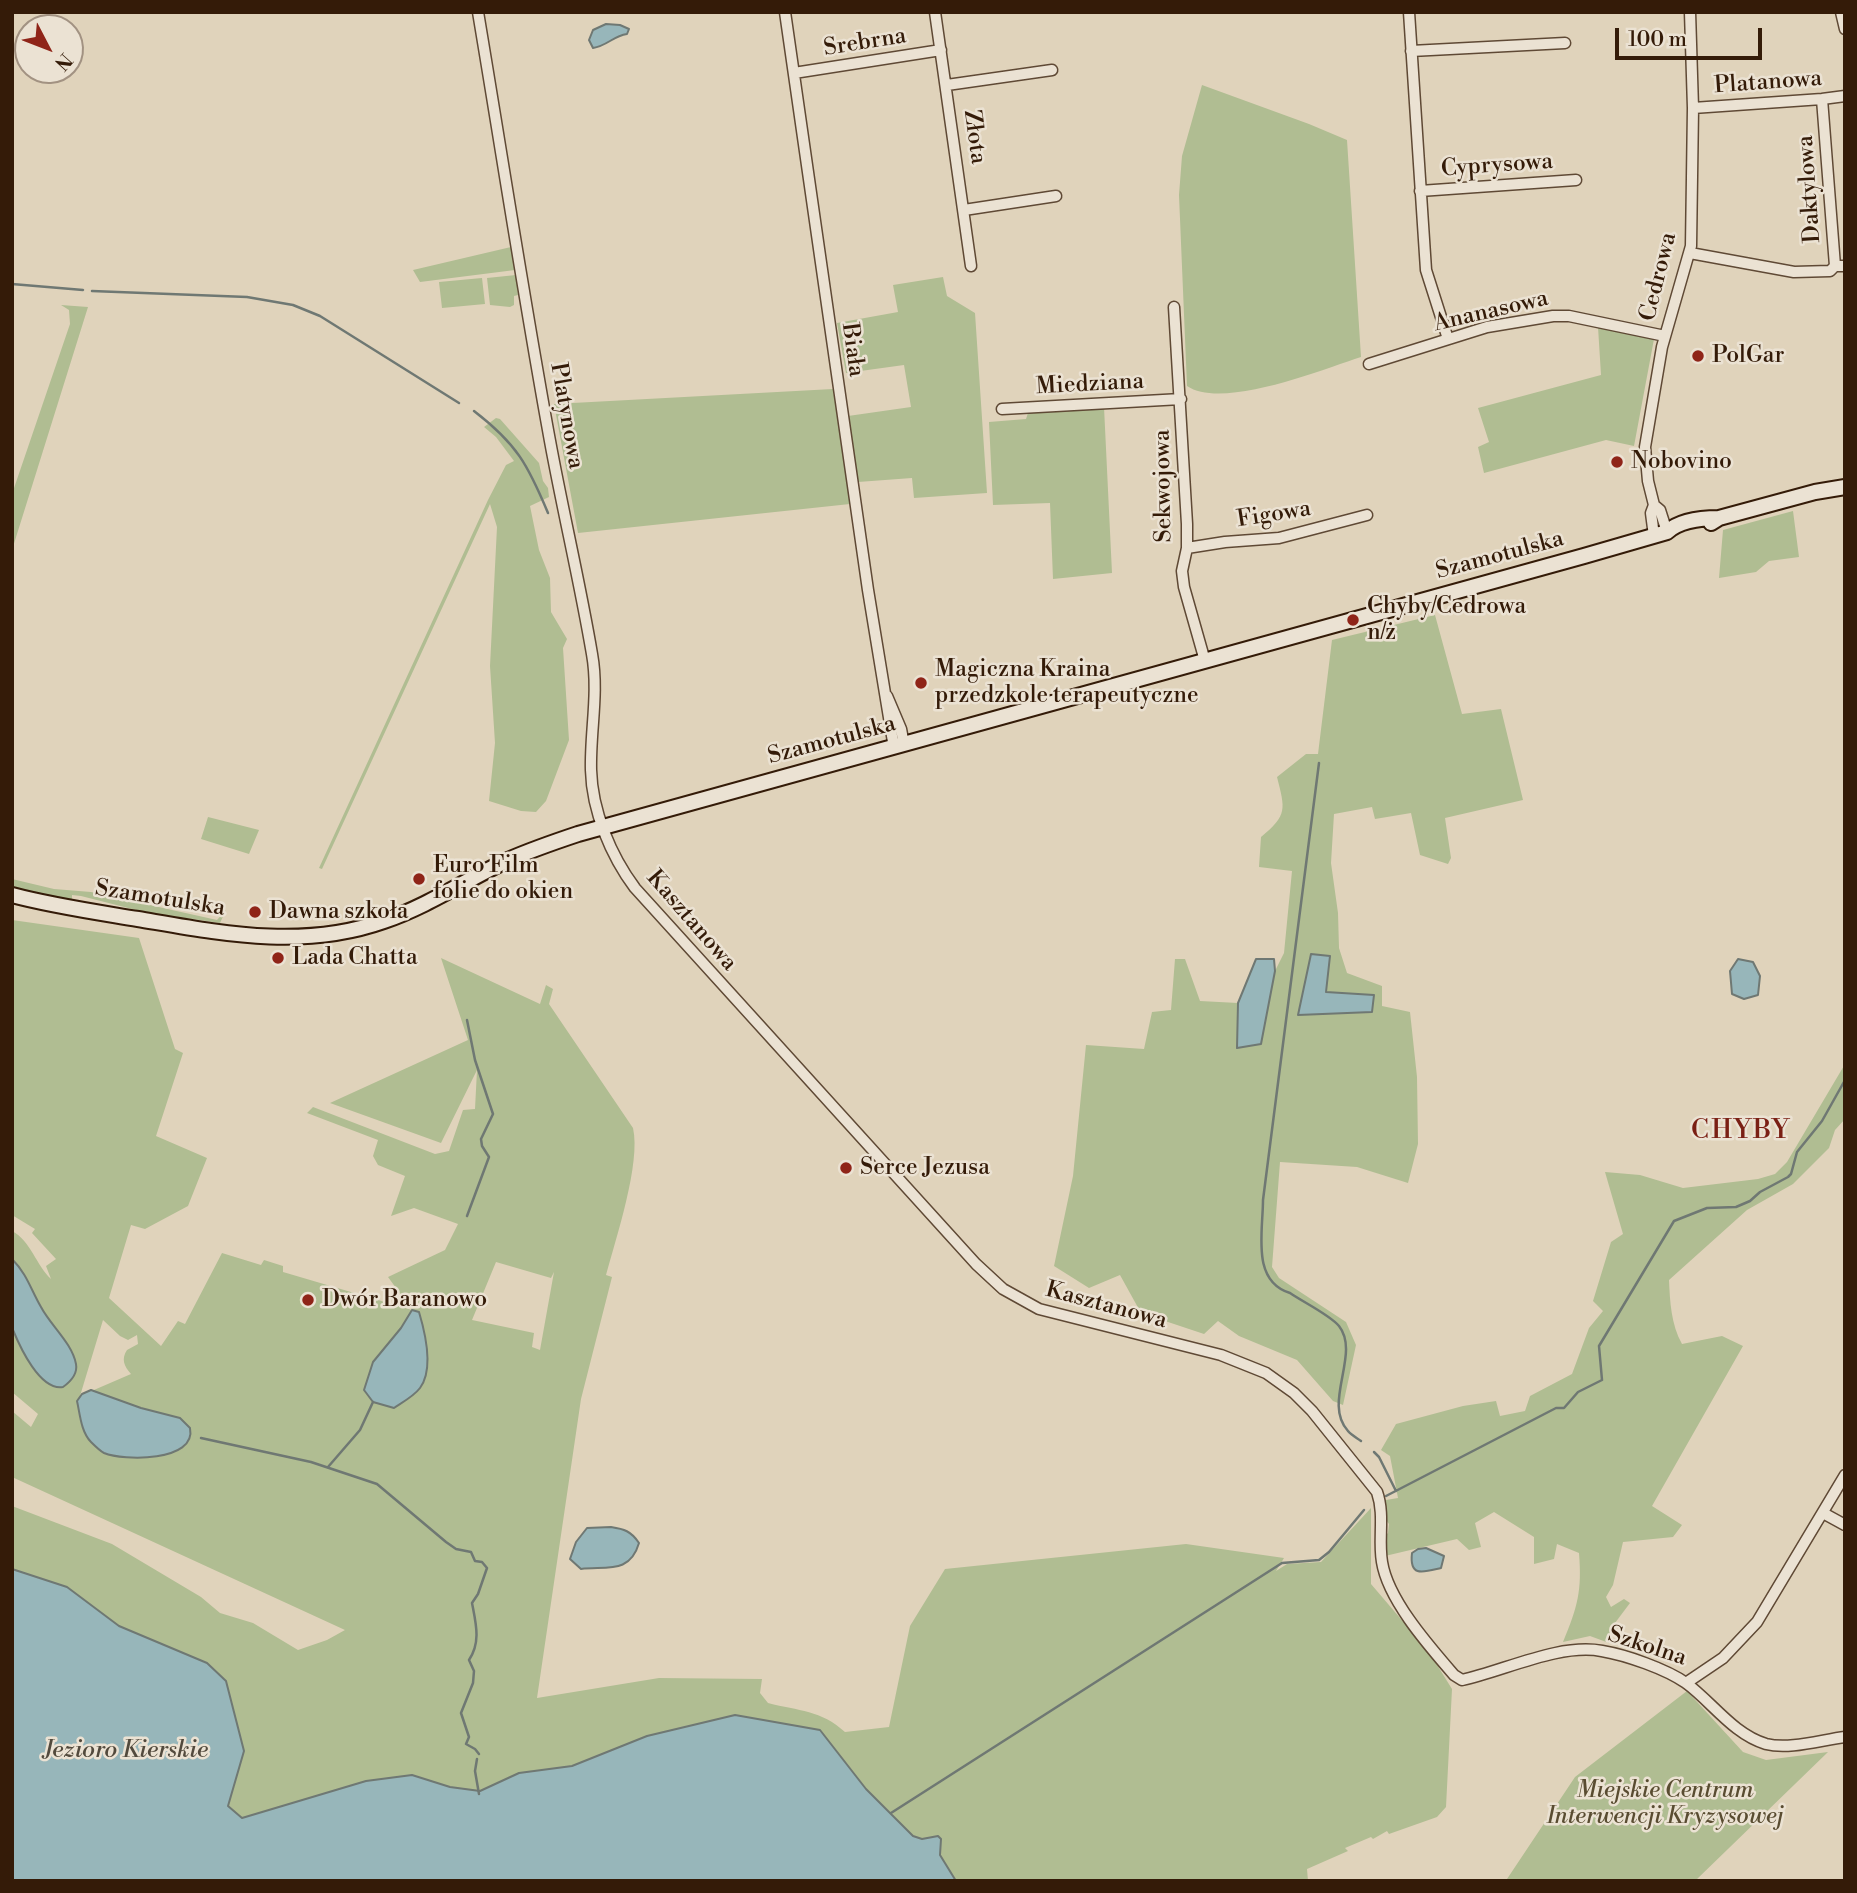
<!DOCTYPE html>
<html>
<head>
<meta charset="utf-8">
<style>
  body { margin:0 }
  #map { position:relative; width:1857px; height:1893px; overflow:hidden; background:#e0d3bb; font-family:"Libre Bodoni",serif }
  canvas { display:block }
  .frame { position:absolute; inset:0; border:14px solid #341b08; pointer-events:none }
  .north { position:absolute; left:14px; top:14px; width:70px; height:70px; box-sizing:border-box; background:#ebe2d3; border:2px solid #a29282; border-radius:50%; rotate:132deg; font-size:19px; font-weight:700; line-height:28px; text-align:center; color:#341b08 }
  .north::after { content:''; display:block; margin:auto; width:24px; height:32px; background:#8f2418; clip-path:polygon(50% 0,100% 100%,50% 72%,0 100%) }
  .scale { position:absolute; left:1615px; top:28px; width:147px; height:32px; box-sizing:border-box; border:4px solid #341b08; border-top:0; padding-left:9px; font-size:21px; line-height:24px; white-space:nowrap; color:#341b08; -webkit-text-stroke:5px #ebe2d3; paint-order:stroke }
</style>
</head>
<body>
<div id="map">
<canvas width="1857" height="1893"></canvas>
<div class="frame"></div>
<div class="north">N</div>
<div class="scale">100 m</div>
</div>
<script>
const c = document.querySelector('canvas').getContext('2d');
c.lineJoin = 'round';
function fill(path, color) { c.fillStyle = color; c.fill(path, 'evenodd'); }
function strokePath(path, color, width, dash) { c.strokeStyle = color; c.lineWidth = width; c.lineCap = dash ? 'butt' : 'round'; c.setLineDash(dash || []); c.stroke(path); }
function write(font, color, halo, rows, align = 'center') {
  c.font = font + ' "Libre Bodoni",serif'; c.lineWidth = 5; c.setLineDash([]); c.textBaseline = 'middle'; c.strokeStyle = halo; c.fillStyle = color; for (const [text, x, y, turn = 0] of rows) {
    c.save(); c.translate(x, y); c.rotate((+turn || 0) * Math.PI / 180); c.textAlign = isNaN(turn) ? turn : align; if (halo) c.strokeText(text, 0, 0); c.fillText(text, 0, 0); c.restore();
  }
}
const green = new Path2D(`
  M1202,85l107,39 38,16 14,217c-40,13 -139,53 -174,29l-8,-191 3,-39z
  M511,247l4,23 -95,12 -7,-12z
  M516,275l2,20 -4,1v9l-4,2 -20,-2 -3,-27z
  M943,277l4,19 28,17 12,180 -73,5 -2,-20 -54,4 -10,-66 63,-9 -7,-42 -58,8 -9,-50 61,-11 -5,-27z
  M482,278l3,26 -43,4 -3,-26z
  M61,305l27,2 -76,243v-56l58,-170 -1,-14z
  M1598,327l56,12 -20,107 -28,-6 -122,33 -6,-26 11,-5 -11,-34 123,-33z
  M833,389l17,115 -272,29 -24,-129z
  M1104,407l8,166 -59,6 -3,-76 -57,2 -4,-83 37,-3 2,-6z
  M496,418l4,1 39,44 4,18 5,7 1,9 -19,9 9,44 11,28 1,34 16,27 -4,9 6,92 -23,61 -10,11 -15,-1 -32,-10 6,-58 -5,-77 7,-139 -7,-23 -168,365 -3,-1 169,-368 18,-35 8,-4 -18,-24 -12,-10z
  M1793,511l6,46 -30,4 -13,11 -37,6 4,-48z
  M1435,615l27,99 39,-5 22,91 -78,18 6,40 -3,6 -28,-9 -9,-42 -36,6 -3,-12 -38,7 -3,49 7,50 1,35 8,25 35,13v20l28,6 7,65 1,67 -10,39 -51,-16 -77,-5 -8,105 7,11 67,44 10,23 -13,60 -10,-4 -36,-41 -58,-24 -21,-15 -14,13 -63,-21 -21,-38 -31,13 -35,-22 19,-90 13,-131 58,4 8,-37 19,-2 4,-51h10l15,42 38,2 -1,45 24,-4 14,-73 9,-18 8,-82 -33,-4 2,-30c27,-22 24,-28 16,-60l29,-23h12l14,-114zM1325,992l49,3 -3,17 -72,2z
  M208,817l51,13 -10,24 -48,-15z
  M12,879l42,10 37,3 126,28 9,-10 -6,13 -76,-11 -63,-16 -9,-1v4h-12l-48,-10z
  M12,920l127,18 36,111 8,4 -27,83 51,22 -19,48 -43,23 -14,-4 -22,73 52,48 17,-25 7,3 37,-71 39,12 3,-5 19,6v6l129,38 -24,-33 57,-27 13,-26 -44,-16 -23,8 14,-40 -27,-11 -5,-9 5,-16 -71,-27 6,-6 122,47 14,-3 14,-41 12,-1 2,-39 -36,73 -111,-40 138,-63 -27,-82 99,46 6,-19 7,4 -4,15 84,124c8,35 -17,110 -27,147l6,2 -31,122 -44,299 122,-20 103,1 -2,14 8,10c31,8 53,7 77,29l44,-5 21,-101 35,-57 241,-25 98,14 -8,13 11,-7 34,-2 50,-54v76l58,68 23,37 -6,118 -9,10 -48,17 -2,-3 -14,8 -2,-2 -26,11 3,3 -41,18 1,12h-360l-57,-64 2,-2 -27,-26 -219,-53 -75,30 -53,7 -39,18 -30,-4 -38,-12 -89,20 -81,23 -14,-12 16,-55 -37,-88 -88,-37 -52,-39 -55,-18v-63l100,38 89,53 19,16 33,10 45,27 29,-10 18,-10 -333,-153v-66l19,16 7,-13 -26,-22v-161c19,10 24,34 39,48l-5,-13 10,-7 -24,-26 3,-4 -23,-14zM496,1262l55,16 3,-6 -14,78 -8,-3 2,-14 -62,-13zM103,1320l17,16 8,4 9,-5 1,9 -11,6c-6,9 -3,16 4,24l-51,22z
  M1845,1064v55l-10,11 -6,18 -36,36 -46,26 -78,70c1,22 2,44 13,64l40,-8 21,10 -91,160 30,19 -9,12 -50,5 -10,43 -7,12 5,10 13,-8 6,4 -15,20 -6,20 -19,-7 -27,6c15,-36 19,-51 16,-89l-22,-9 -3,15 -20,5v-27l-40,-25 -19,11 6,24 -12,3 -12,-11 -72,17v-20l3,-3 1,-9 -3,-4v-20l12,-2 -8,-42 -9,-6 15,-26 67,-18 33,-5 4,15 25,-5 5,-15 42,-22 17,-46 14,-17 -10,-10 18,-59 12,-8 -18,-62 35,3 43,13 75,-9 17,-5 12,-12z
  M1687,1691l56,61 23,8 62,-8 -133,129h-199l11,-2 68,-102z`);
const water = new Path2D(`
  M606,24l14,1 9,4 -2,5c-14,2 -20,12 -34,14l-4,-8 4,-10z
  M1311,954l19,2 -4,36 48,3 -2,17 -74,3z
  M1256,959h18l1,12 -14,73 -24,4 1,-45z
  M1738,959l15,3 7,14 -2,19 -14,4 -12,-5 -2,-23z
  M12,1259c15,15 19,31 29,48 10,19 31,36 35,57 2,11 -6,18 -13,23 -23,4 -43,-40 -50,-57 -4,-10 -1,-57 -1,-71z
  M412,1310l7,2c6,20 15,57 1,76 -6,8 -17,14 -26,20l-21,-6 -9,-12 9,-28 28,-34z
  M91,1390l50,18 39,10 10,10c7,34 -67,33 -86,25 -4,-2 -10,-8 -13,-11 -10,-10 -11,-28 -14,-41l5,-7z
  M611,1527c13,2 20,4 28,16 -9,31 -32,23 -58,26l-11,-10 6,-17 11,-14z
  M1426,1548l18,8 -3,12c-17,4 -32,10 -29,-15l6,-4z
  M12,1569l55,18 52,39 88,37 19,18 18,70 -16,55 14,12 124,-37 46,-6 38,12 30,4 39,-18 53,-7 75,-30 88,-21 85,15 46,59 47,47 9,3 16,-3 3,3 -1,16 16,26h-944z`);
const stream = new Path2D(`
  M12,284l71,6
  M92,291l155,6 46,8 27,11 139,87
  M474,411c43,33 54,54 74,102
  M1319,763l-56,437c0,32 -12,81 27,93 13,9 40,22 49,33 22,28 -17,77 9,105 3,4 9,7 13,10
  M467,1020l8,40 18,54 -12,25 1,7 7,11 -22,59
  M201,1438l110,24 66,22 69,58 10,7 15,3 4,9 7,1 5,6 -9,26 -6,9c4,21 9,39 -3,57l5,11 -1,12 -12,30 8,24 -3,7 9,5 4,5
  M1374,1452l5,5 17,34
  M328,1467l32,-37 13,-28
  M1386,1496l170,-88h8l14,-16 24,-12 -3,-34 75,-125 33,-13 29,-1 14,-6 10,-9 28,-15 3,-3 6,-22 25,-31 23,-41
  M477,1759l-2,12 4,23
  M891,1813l391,-250 37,-3 10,-8 35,-42`);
const street = new Path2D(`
  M478,12c24,143 46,287 72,429 13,71 30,142 42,213 7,39 -2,77 -1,116 1,41 20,86 44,118l341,376 27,25 36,20 182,46 45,18 28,20 18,18 65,81c8,23 1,47 5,70 6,38 47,84 72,113l8,5c42,-9 97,-37 140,-29 24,4 64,18 84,32 26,19 47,51 80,61 23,6 55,-4 79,-7
  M785,12l83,578 26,158
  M935,12l36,254
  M1409,12l17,258 22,69
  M1841,12l4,17
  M1411,51l154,-8
  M794,73l147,-23
  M947,85l105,-15
  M1822,99l13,167h10
  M1693,108l129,-9 23,-3
  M1420,191l156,-11
  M964,210l92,-14
  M1690,253l104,19 36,-1 5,-5
  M1174,307l13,217v24l-5,23 2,16 21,74
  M1369,364l118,-37 66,-11h16l96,20
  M1002,409l179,-10
  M1654,505l-3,8 3,23
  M1667,532l-7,-22 -6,-5 -6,-24 -3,-34 17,-100 29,-101 2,-138 -3,-96
  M1187,548l38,-6 54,-4 88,-23
  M887,696l14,33 3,16
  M1823,1513l22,12
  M1686,1683l37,-25 34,-36 88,-147`);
const secondary = new Path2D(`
  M1711,523l8,-5 96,-26 30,-5
  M12,895c41,11 84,17 126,24 83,14 164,31 246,2 44,-15 82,-41 124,-61 23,-10 46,-18 70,-26l1006,-278 83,-24c13,-12 34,-14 52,-14`);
const markers = [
  [1698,356,7,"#8f2418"],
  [1617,462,7,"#8f2418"],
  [1353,620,7,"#8f2418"],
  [921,683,7,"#8f2418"],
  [419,879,7,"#8f2418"],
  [255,912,7,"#8f2418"],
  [278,958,7,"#8f2418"],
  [846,1168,7,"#8f2418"],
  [308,1300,7,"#8f2418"]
];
const streetNames = [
  ["Srebrna",865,43,-9],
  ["Platanowa",1768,83,-4],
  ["Złota",974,137,82],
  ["Cyprysowa",1497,166,-4],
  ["Daktylowa",1810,189,-94],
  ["Cedrowa",1659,277,-76],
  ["Ananasowa",1491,312,-13],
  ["Biała",852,350,82],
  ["Miedziana",1090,385,-3],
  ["Platynowa",566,416,80],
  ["Sekwojowa",1164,486,-91],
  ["Figowa",1274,515,-9],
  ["Szamotulska",1500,556,-15],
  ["Szamotulska",832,741,-15],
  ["Szamotulska",160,899,9],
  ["Kasztanowa",691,921,49],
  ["Kasztanowa",1106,1306,15],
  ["Szkolna",1647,1647,18]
];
const poiNames = [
  ["PolGar",1712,356],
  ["Nobovino",1631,462],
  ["Chyby/Cedrowa",1367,607],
  ["n/ż",1367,633],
  ["Magiczna Kraina",935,670],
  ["przedzkole terapeutyczne",935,696],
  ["Euro Film",433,866],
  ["folie do okien",433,892],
  ["Dawna szkoła",269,912],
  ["Lada Chatta",292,958],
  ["Serce Jezusa",860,1168],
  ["Dwór Baranowo",322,1300]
];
const parkNames = [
  ["Miejskie Centrum",1665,1791],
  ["Interwencji Kryzysowej",1665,1817]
];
const waterNames = [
  ["Jezioro Kierskie",126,1751]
];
const quarterNames = [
  ["CHYBY",1741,1132]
];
fill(green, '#b0bd92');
fill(water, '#97b6ba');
strokePath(water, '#6f7873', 2);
strokePath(stream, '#6f7873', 2.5);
strokePath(street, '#5f4935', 13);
strokePath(secondary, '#341b08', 18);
strokePath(street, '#ebe2d3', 10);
strokePath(secondary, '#ebe2d3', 14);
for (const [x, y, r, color] of markers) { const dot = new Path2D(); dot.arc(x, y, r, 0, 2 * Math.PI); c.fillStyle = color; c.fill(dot); strokePath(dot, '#ebe2d3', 2.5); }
write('23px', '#341b08', '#ebe2d3', streetNames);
write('23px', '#341b08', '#ebe2d3', poiNames, 'left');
write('italic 23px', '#594c31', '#ebe2d3', parkNames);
write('italic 24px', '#524a3d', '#ebe2d3', waterNames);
c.letterSpacing = '2px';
write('26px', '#7a1f14', '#ebe2d3', quarterNames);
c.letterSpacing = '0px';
</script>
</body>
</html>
